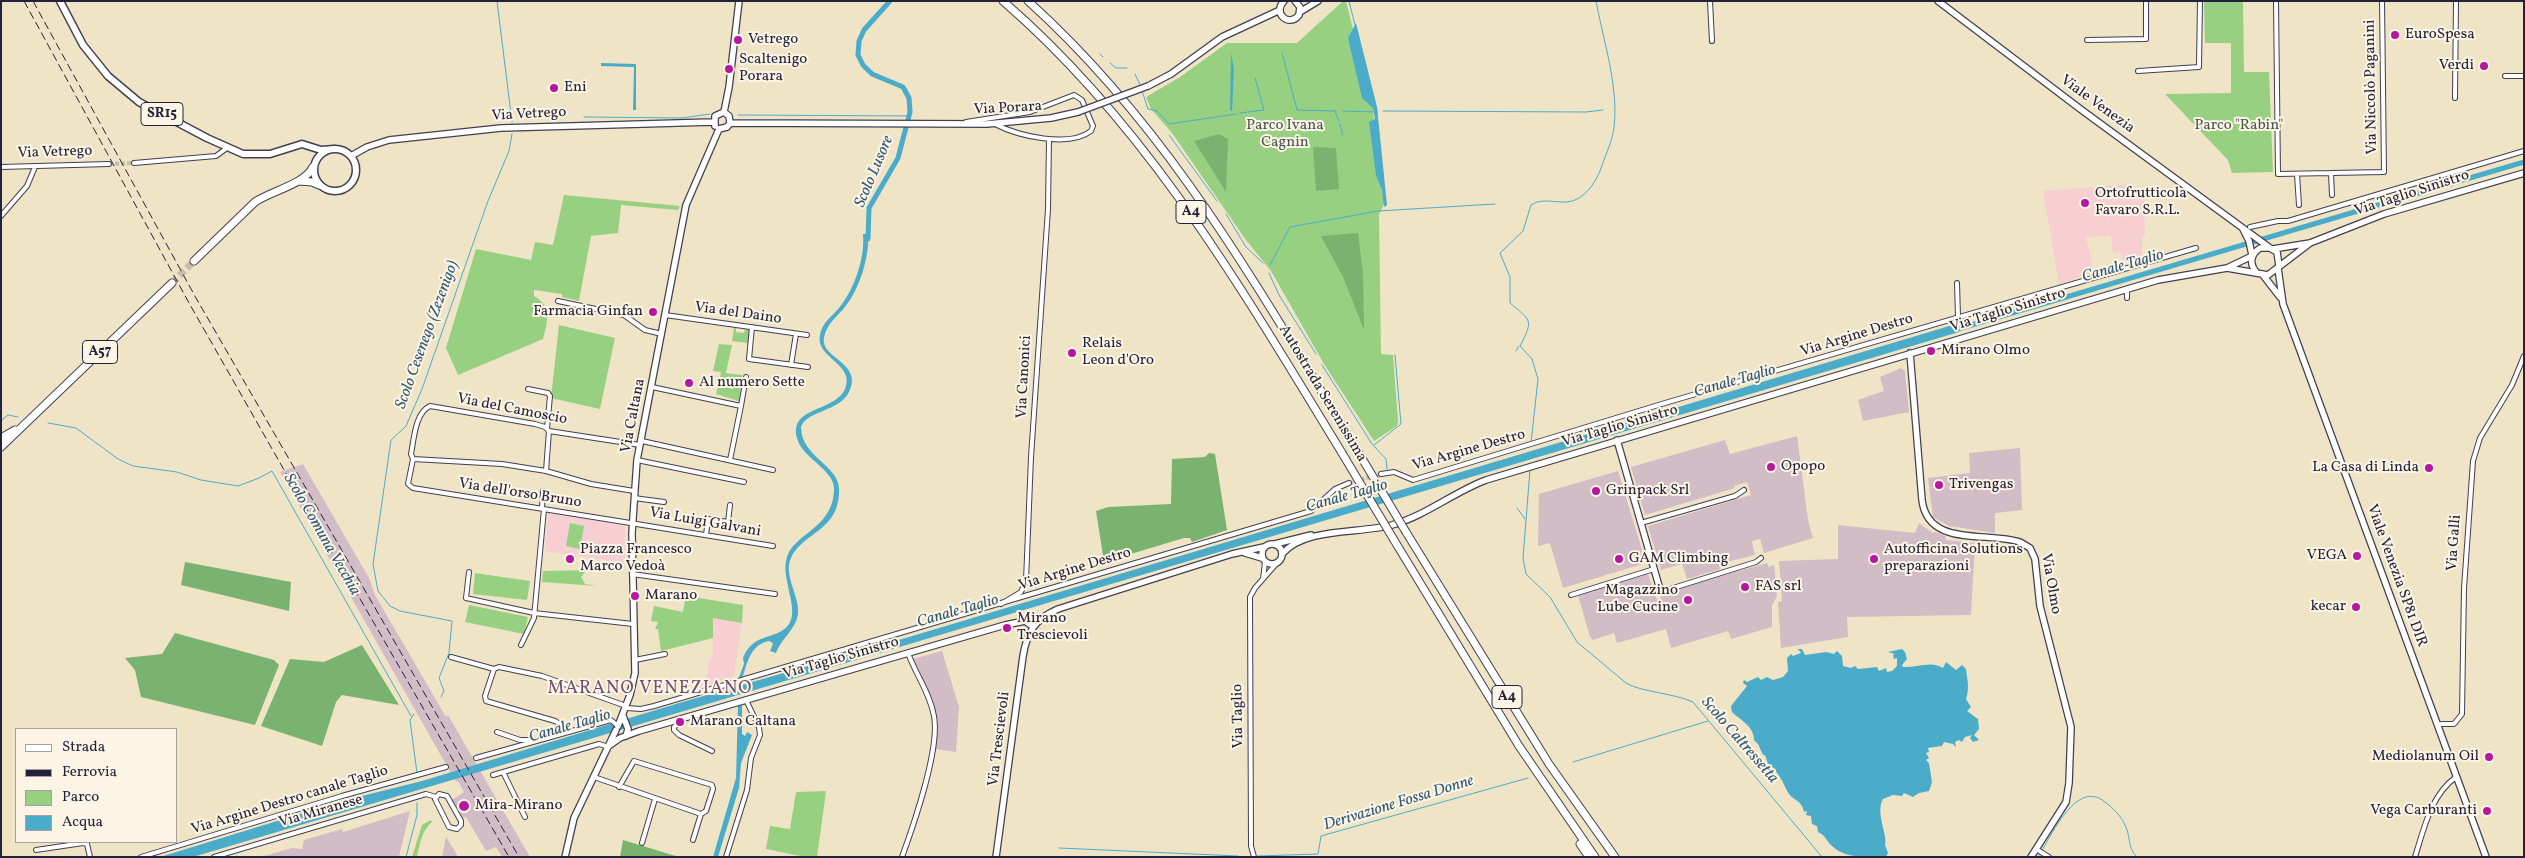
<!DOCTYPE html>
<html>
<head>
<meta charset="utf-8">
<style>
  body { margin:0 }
  #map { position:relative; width:2525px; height:858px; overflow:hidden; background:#efe4c6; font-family:Vollkorn,serif }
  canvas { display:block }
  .frame { position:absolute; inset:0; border:2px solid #22223b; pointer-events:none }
  .legend { position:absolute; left:15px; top:728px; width:162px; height:115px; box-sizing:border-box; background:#fcf5e5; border:1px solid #a5a1a1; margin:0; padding:6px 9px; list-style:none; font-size:15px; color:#22223b }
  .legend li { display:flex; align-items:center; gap:10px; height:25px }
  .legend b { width:25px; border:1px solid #a5a1a1 }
</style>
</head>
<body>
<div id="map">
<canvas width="2525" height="858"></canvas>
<div class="frame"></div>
<ul class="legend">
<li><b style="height:6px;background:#fff"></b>Strada</li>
<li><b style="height:6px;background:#22223b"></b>Ferrovia</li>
<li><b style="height:14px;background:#98d082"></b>Parco</li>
<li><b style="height:14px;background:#4bacca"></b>Acqua</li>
</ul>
</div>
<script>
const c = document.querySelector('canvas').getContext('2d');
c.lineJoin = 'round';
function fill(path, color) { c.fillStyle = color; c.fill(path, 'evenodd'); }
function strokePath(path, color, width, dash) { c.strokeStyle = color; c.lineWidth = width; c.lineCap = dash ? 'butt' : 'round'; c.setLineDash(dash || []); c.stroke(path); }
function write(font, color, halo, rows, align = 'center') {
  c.font = font + ' Vollkorn,serif'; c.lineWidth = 4; c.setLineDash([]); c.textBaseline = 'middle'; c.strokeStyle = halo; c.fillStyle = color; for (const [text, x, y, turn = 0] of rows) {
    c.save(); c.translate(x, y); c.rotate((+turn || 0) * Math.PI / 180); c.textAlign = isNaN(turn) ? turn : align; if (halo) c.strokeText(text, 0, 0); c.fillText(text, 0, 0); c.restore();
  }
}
const built = new Path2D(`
  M2134,184l2,9 8,1 1,41 -3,1v22l-18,5 -4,-11 -7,1 -2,-17 -25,1 8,36 -35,11 -16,-93z
  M548,512l77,14v35l-3,2 -77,-12z
  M712,617l30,6 -8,53 -31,10 -2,-4 6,-6 2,-16 4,-3z`);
const industrial = new Path2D(`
  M1901,368l4,3 4,41 -46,9 -5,-21 26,-9 -4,-14z
  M1797,436l11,84 5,18 -49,15 -4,-14 -8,2 3,14 -36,9 1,5 -33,10 -5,-15 -21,6 -13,-44 103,-31 -4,-13 -13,4 1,2 -90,27 -14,-48 94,-27 5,14z
  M2020,448l2,62 -27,3v20l-46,-7 -16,-9 -5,-39 42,-5 -1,-20z
  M303,464l66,114 6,17 71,122 2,-2 82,142h-28l-6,-10 -10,4 -20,-34 -3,1 -11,-18 12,-8 -6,-11 -2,1 -176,-310z
  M1618,471l28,92 -83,25 -13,-45 -12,3 1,-52z
  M1919,523l14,10 2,-1 10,4 1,4 29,3 -4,72 -124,2 1,20 -67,11 -3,-46 4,-1 -3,-40 59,-2v-34l77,8z
  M1767,563l2,4 5,-2 2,19 1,12 -5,10v21l-41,12 -3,-8 -57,17 -5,-19 -49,14 -3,-10 -21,7 -3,-3 -12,-42 70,-21 9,26 4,-2 -1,-5z
  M942,651l17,56 -3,45 -21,-3 3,-25 -4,-19 -8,-21 -13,-25z
  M410,811l-11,46h-138l31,-9 10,1 2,-9 38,-11 1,3z
  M446,837l7,11 5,9h-16z`);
const green = new Path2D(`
  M1343,1h3l27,108 11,95 -5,11 2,139 12,1 5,66 -1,5 -23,15 -50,-77 -53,-93 -25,-31 -74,-107 -21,-24 -5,-12 34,-20 47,-34h70z
  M2204,1h39l1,71h25l4,100 -41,1 -4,-13 -63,-66 66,-1v-50h-26z
  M564,195l116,11 -2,4 -57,-5 -3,28 -27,3 -12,65 -17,-4v-3l-28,-4v6c18,10 14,25 9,43l-85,36 -12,-27 30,-99 55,11 4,-18 18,3z
  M559,325l56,13 -15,71 -49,-11z
  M734,327h2v5l8,1 1,-4 5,1 -2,13 -16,-2z
  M719,344l13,1 -6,28 16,2 -3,26 -23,-7 5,-22 -8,-1z
  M570,523l14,3 -4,23 -14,-3z
  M596,570l-11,2 -4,5 4,7 12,2 -55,-4 1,-11z
  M475,573l55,8 -3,19 -54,-6z
  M686,596l57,9 -1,18 -29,-5v20l-52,13 -3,-22h-3l3,-7 -7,-1 3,-15 29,6z
  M469,605l59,12 -4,17 -59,-12z
  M826,791l-9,66h-12l-39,-8 4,-23 20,3 6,-37z
  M431,820l1,2c-10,8 -12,21 -15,35h-5l10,-32z`);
const forest = new Path2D(`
  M1219,134l9,5 -2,53 -32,-51z
  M1313,147l23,1 3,41 -23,2z
  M1358,233l5,40 1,57 -21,-53 -22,-41z
  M1209,453l6,1 12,76 -35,12 -2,-4h-6l-80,24 -8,-51 12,-4 63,-3 1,-45 33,-2z
  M185,562l106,20 -2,29 -108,-26z
  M175,633l99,27 5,5 -24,60 -114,-28 -6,-27 -10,-12 37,-4z
  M362,645l37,60 -57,-10 -6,7 -14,44 -61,-20 29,-67 34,3z
  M623,840l56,17h-59z`);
const water = new Path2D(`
  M1356,23l21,84 10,98 -3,2 -2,-17 -6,-15 -7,-53 6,-3 -2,-11 -11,-10 -14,-60z
  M1231,53l3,16 -2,42 -2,-1z
  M601,63l35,1v46h-3l1,-43 -33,-1z
  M863,234h5c2,22 -9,56 -23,73 -8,10 -19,17 -21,31 -4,20 40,25 25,54 -10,20 -42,18 -48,35 0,30 38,38 38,62 1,42 -35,42 -48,69 -8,18 9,38 7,56 -2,15 -17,25 -22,39l-6,-2 3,-7 -3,-3c-19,2 -23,22 -28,38l-4,1 6,-16 -1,-6c11,-27 34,-17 46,-34 10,-15 -7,-44 -3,-63 5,-28 45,-30 48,-69 3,-21 -29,-32 -36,-51 -12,-35 36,-28 47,-52 11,-25 -30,-31 -25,-54 2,-12 12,-19 19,-27 16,-20 26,-50 24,-74z
  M1956,324l3,8 -1766,525h-33l182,-56 80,-20 257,-78 230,-66z
  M1798,649h4l3,6 21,-3 8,2 3,-3 5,5 1,10 8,2 4,-2 3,3 19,-2 2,4 7,-3 1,4 5,-1 5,-5v-8l-3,1 -1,-4 2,-1 -7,-2 14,-3 3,3 2,7 -5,6 1,2c14,1 28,-7 40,1l3,-6 10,8 6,-5 4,4c1,10 4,18 0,30l5,8 -4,4 11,8 1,10 -5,6 5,5 -6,2 -3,-4 2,-3 -7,2 -3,5 -3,-2 -4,2 1,5 -3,-3 -9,-2 -2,4 -14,2 1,4 -3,1 3,5 -3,2 3,3 3,19 -3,9 -10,2 -6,4 -9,-4 -2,3 -9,-1 -10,4c-8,14 5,36 2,46l3,8 -2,4c-25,0 -42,1 -55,-12 -5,-5 -6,-10 -13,-13l-1,-6 -5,-2 -1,-8 -5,-1 1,-4 -3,1c-2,-12 -11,-12 -15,-18 -4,-6 -9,-22 -21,-30l-3,-9h-2l-5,-11 -4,-4c1,-14 -18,-23 -22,-28l-1,-6 16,-20 -4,-3 1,-3 3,2 11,-5 3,3 6,-3 6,3 10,-3 5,-6 -1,-13 4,-4 2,2 8,-3z
  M742,704v30l3,2 2,-4 5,3 -11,28 -2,25 -21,69h-5l23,-79 2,-73z`);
const stream = new Path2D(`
  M497,1l15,121
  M1349,1l6,24
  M1282,53l15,57 39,1
  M1100,54l3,3
  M1110,63l6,5h11
  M1135,74l6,13
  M1142,91l6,18 9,2 12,13 67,-10
  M1335,111l4,10
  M1343,111l35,1
  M1383,111l203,1 17,-2
  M1240,113l24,-3 -9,-32
  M738,115l171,1
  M584,117l98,1 28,-4
  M1340,124l3,11
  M1169,135l48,66
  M1226,214l20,33 17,16
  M1270,265l20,-38 88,-16 117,-7
  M1269,273l10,22 37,59
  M1516,351l3,-5
  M1322,365l50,79 14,15 1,10
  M1,421l7,-6 10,2
  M48,423l28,5 42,31 15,7 44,6 24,8 37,6 21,-8 13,-7 139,245
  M1531,443l7,-64 -6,-20 -12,-13c14,-27 11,-25 -10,-43v-26l-10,-24 23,-22 8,-26c14,-10 33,3 48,-7 14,-9 20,-23 25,-38 4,-11 9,-22 10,-33 5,-39 -11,-88 -18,-126
  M1374,445l27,-21 -6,-69
  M1530,470l-7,88 3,16 24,23 27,45 49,41c15,9 47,10 67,19l129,155
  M1517,508l8,11
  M441,697l3,-6 -5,-13 10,-25 3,-32 -52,-10 -10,-5 -12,-15 -5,-27 18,-124 15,-14 16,-37 66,-188 21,-50 3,-17
  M414,714l-4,6 7,53
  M1573,762l135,-41
  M1059,848l179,8
  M1258,856l60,-2 3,-18 207,-58
  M406,857l11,-42v-12
  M2038,857c13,-20 38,-79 67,-55 8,6 16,14 20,23 6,11 2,23 12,32`);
const canal = new Path2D(`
  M868,239l1,-31 29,-50 12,-46 -1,-14 -6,-11 -31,-13 -9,-9 -5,-10 1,-14 5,-11 26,-29
  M1951,331l573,-169`);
const streetTunnel = new Path2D(`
  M109,164l25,-1
  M1349,483l32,-9
  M446,767l30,-9`);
const highwayTunnel = new Path2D(`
  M172,283l22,-22`);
const street = new Path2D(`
  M1710,1l2,40
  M2276,1l2,173 106,-2 -2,-171
  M2087,40l59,-1v-38
  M2138,71l61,-4 1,-66
  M2505,76h19
  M2455,98l1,-97
  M966,122l64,-10 44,-17 8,5 11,26 -2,5c-22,17 -73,5 -96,-7
  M134,163l82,-7 11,-8
  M1,167l108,-3
  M2331,173l1,22
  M2297,174l2,31
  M1,216l26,-30 8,-19
  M2250,227l28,-6h10l236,-70
  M1957,283l1,34
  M2127,289v9
  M558,301l66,14 21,15 17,4
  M665,315l142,20
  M752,327l-3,32 59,8
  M791,365l5,-31
  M652,387l89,19 -11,54
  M528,389l20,4 2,3 -3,32
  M741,406l5,-29
  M642,441l131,29
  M640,445l-91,-14 -4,-4 -10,-3 -105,-18c-15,7 -16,33 -19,48l2,5 -5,25 5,4 360,58
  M413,459l89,5 44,7 45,13 43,7
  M637,460l107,22
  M546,471l3,-40
  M1381,474l13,-2 19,8 252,-77 531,-155
  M634,498l30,4
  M542,508l1,-17
  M1641,523l94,-27 9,-6
  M706,535l2,-16 20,3 2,-17
  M469,572l-3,26 68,15 99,11
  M632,574l143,20
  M1263,579l2,-17
  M1659,586l5,3h6l86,-27 5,-4
  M1571,595l83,-26
  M1001,604l20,-12 5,-11 5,-124 17,-248 1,-70
  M521,645l13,-27 10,-109
  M451,657l43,12 5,-2 43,9 84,30
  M635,660l30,-6
  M494,669l-9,27 1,5 69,20 16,10
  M626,708l15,1 13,-3 657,-195 24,-22 14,-6
  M684,719l-10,8v3l5,5 33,16
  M2437,724h17l8,-10 2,-126 9,-127 7,-23 32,-53 12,-29
  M497,732l23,8h17
  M476,758l135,-38 7,6
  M503,772l22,45
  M493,775l106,-31 10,3
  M594,777l107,37
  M619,787l15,-26 78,24 1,4 -7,22 -5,3 -8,26
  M439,794l8,2 14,25v4l-4,4 -8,-2 -14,-28z
  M642,843l13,-44
  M2036,849l13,8
  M36,850l47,-7 4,1 3,13
  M141,857l201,-61 104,-29
  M214,857l212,-63 10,3
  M726,857l21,-67 4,-32 9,-23 -1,-8 -13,-27
  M902,857c12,-33 38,-109 32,-141 -4,-23 -18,-41 -26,-63
  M1254,857l-3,-11 -1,-249 5,-9 22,-25
  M2415,857c9,-29 16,-62 41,-80`);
const secondary = new Path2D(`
  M1284,1c-12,12 5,27 15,14l1,-8 -5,-6
  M1938,1l145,110 187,137
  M1300,12l18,-11
  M1148,86l23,-12 51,-37 58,-27
  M724,112l5,-25 10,-86
  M730,123l257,1 64,-6 27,-6
  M715,126v-10l9,-4
  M719,129l8,-2 3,-4 -1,-7 -5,-4
  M351,156l16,-9 22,-7 112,-12 212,-6
  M2243,229l6,12 3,14
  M2273,249l37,-6 74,-29 140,-41
  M2229,267l23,-11
  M2278,268l5,36 203,553
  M2257,273c-8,-9 -7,-18 3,-25h10l7,4 2,14
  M2263,275l17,22
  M1910,353l12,147c6,48 65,31 98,42l10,6 5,11 5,47 31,121 -2,56 -3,19 -35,55
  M1617,440l42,146
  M1262 554a10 10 0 1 1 20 0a10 10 0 1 1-20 0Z
  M1275,544l36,-9
  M1245,553l17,5
  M1282,554c23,-27 77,-20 110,-29 33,-9 62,-33 94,-45l672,-200 69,-12 41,7 42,-32
  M623,716l5,13 -2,7
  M618,726l12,-31 5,-22 -3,-140 5,-73 49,-255 33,-76
  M610,745l10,-7 19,-7 366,-106 20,-4 7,5
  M565,857l9,-39 42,-88
  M996,857l27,-201c4,-24 12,-37 35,-47l174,-55 32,-7`);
const primary = new Path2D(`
  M60,1l23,44 25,31 31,26 68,36 36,16h27l32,-10 19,6 13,-1
  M314 170a21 21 0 1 1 42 0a21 21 0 1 1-42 0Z`);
const highway = new Path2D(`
  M1003,1c145,125 240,290 339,452
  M1028,1c141,127 228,284 326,444
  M299,181l13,1 7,3
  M194,261l61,-59c16,-11 50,-18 58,-35
  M1,438l14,-8
  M1,447l171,-164
  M1406,532l143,232 66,93
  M1394,540l125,206 76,111
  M1580,844l9,13`);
const rail = new Path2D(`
  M24,1l165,302 160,281
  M33,1l163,297 323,559
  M348,578l161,279`);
const secondaryBridge = new Path2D(`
  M1078,112l70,-26`);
const highwayBridge = new Path2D(`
  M1354,445l52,87
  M1342,453l52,87`);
const markers = [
  [2395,35,5,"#b5179e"],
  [738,40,5,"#b5179e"],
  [2484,66,5,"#b5179e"],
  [729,69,5,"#b5179e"],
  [554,88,5,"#b5179e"],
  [2085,203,5,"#b5179e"],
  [653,312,5,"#b5179e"],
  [1931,351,5,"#b5179e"],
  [1072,353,5,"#b5179e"],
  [689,383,5,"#b5179e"],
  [1771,467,5,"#b5179e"],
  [2429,468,5,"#b5179e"],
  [1939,485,5,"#b5179e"],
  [1596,491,5,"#b5179e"],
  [2357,556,5,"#b5179e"],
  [570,559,5,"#b5179e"],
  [1619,559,5,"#b5179e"],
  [1874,559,5,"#b5179e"],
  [1745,587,5,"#b5179e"],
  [635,596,5,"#b5179e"],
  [1688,600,5,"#b5179e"],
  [2356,607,5,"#b5179e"],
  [1007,628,5,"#b5179e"],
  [680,722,5,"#b5179e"],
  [2489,757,5,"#b5179e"],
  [464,806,6,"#b5179e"],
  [2487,811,5,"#b5179e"]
];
const shields = [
  [162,114,42],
  [1191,212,30],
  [100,352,35],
  [1507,697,30]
];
const shieldNames = [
  ["SR15",162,114],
  ["A4",1191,212],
  ["A57",100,352],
  ["A4",1507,697]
];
const poiNames = [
  ["EuroSpesa",2405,35],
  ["Vetrego",748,40],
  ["Scaltenigo",739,60],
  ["Porara",739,77],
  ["Verdi",2474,66,"right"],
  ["Eni",564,88],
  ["Ortofrutticola",2095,194],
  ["Favaro S.R.L.",2095,211],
  ["Farmacia Ginfan",643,312,"right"],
  ["Relais",1082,344],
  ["Leon d'Oro",1082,361],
  ["Mirano Olmo",1941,351],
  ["Al numero Sette",699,383],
  ["Opopo",1781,467],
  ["La Casa di Linda",2419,468,"right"],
  ["Trivengas",1949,485],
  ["Grinpack Srl",1606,491],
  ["Piazza Francesco",580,550],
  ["Marco Vedoà",580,567],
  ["Autofficina Solutions",1884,550],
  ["preparazioni",1884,567],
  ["VEGA",2347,556,"right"],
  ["GAM Climbing",1629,559],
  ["FAS srl",1755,587],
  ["Magazzino",1678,591,"right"],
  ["Lube Cucine",1678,608,"right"],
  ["Marano",645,596],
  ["kecar",2346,607,"right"],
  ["Mirano",1017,619],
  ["Trescievoli",1017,636],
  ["Marano Caltana",690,722],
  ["Mediolanum Oil",2479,757,"right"],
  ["Mira-Mirano",475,806],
  ["Vega Carburanti",2477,811,"right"]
];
const streetNames = [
  ["Via Niccolò Paganini",2372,87,-91],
  ["Viale Venezia",2097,105,36],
  ["Via Porara",1008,109,-3],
  ["Via Vetrego",529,115,-3],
  ["Via Vetrego",55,153,-2],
  ["Via Taglio Sinistro",2412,194,-18],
  ["Via Taglio Sinistro",2008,311,-17],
  ["Via del Daino",738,314,8],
  ["Via Argine Destro",1857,336,-17],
  ["Via Canonici",1025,377,-87],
  ["Autostrada Serenissima",1322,394,59],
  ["Via del Camoscio",512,410,11],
  ["Via Caltana",634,416,-79],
  ["Via Taglio Sinistro",1620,427,-16],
  ["Via Argine Destro",1469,451,-16],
  ["Via dell'orso Bruno",520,494,9],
  ["Via Luigi Galvani",705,523,10],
  ["Via Galli",2455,543,-86],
  ["Via Argine Destro",1075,570,-17],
  ["Viale Venezia SP81 DIR",2396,576,70],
  ["Via Olmo",2050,584,80],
  ["Via Taglio Sinistro",841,659,-16],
  ["Via Taglio",1239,716,-91],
  ["Via Trescievoli",1000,739,-83],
  ["Via Argine Destro canale Taglio",290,801,-17],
  ["Via Miranese",321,812,-16]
];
const parkNames = [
  ["Parco Ivana",1285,126],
  ["Cagnin",1285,143],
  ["Parco \"Rabin\"",2239,126]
];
const waterNames = [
  ["Scolo Lusore",875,172,-67],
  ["Canale Taglio",2123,267,-16],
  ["Scolo Cesenego (Zezenigo)",428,335,-70],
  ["Canale Taglio",1735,382,-16],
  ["Canale Taglio",1347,497,-16],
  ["Scolo Comuna Vecchia",321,535,60],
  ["Canale Taglio",958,612,-16],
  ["Canale Taglio",570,727,-16],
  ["Scolo Caltressetta",1739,741,49],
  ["Derivazione Fossa Donne",1399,804,-17]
];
const quarterNames = [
  ["MARANO VENEZIANO",650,690]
];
fill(built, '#f7cfd2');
fill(industrial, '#d2bdc6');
fill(green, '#98d082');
fill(forest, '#7ab270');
fill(water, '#4bacca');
strokePath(stream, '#4bacca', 1);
strokePath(canal, '#4bacca', 5);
strokePath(streetTunnel, '#c6bdaa', 4, [4, 2]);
strokePath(highwayTunnel, '#c6bdaa', 7, [7, 3.5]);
strokePath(street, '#413f50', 6);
strokePath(secondary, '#413f50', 8);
strokePath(primary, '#413f50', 9);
strokePath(highway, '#413f50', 9);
strokePath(street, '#fff', 4);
strokePath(secondary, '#fff', 5.5);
strokePath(primary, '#fff', 6);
strokePath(highway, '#fff', 7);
strokePath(rail, '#22223b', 1, [8, 4]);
strokePath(secondaryBridge, '#413f50', 8, []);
strokePath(highwayBridge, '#413f50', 9, []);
strokePath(secondaryBridge, '#fff', 5.5);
strokePath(highwayBridge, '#fff', 7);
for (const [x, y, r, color] of markers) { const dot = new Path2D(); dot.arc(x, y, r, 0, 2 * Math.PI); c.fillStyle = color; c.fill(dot); strokePath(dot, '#fcf5e5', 2); }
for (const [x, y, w] of shields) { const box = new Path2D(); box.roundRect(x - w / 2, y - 11.5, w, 23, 4); c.fillStyle = '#fcf5e5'; c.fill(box); strokePath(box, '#22223b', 1); }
write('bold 14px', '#22223b', null, shieldNames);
write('15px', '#22223b', '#fcf5e5', poiNames, 'left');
write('15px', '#22223b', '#fcf5e5', streetNames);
write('15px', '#455650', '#fcf5e5', parkNames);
write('italic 16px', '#325974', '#fcf5e5', waterNames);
c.letterSpacing = '1px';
write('18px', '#6b5071', '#fcf5e5', quarterNames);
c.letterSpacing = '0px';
</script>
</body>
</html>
